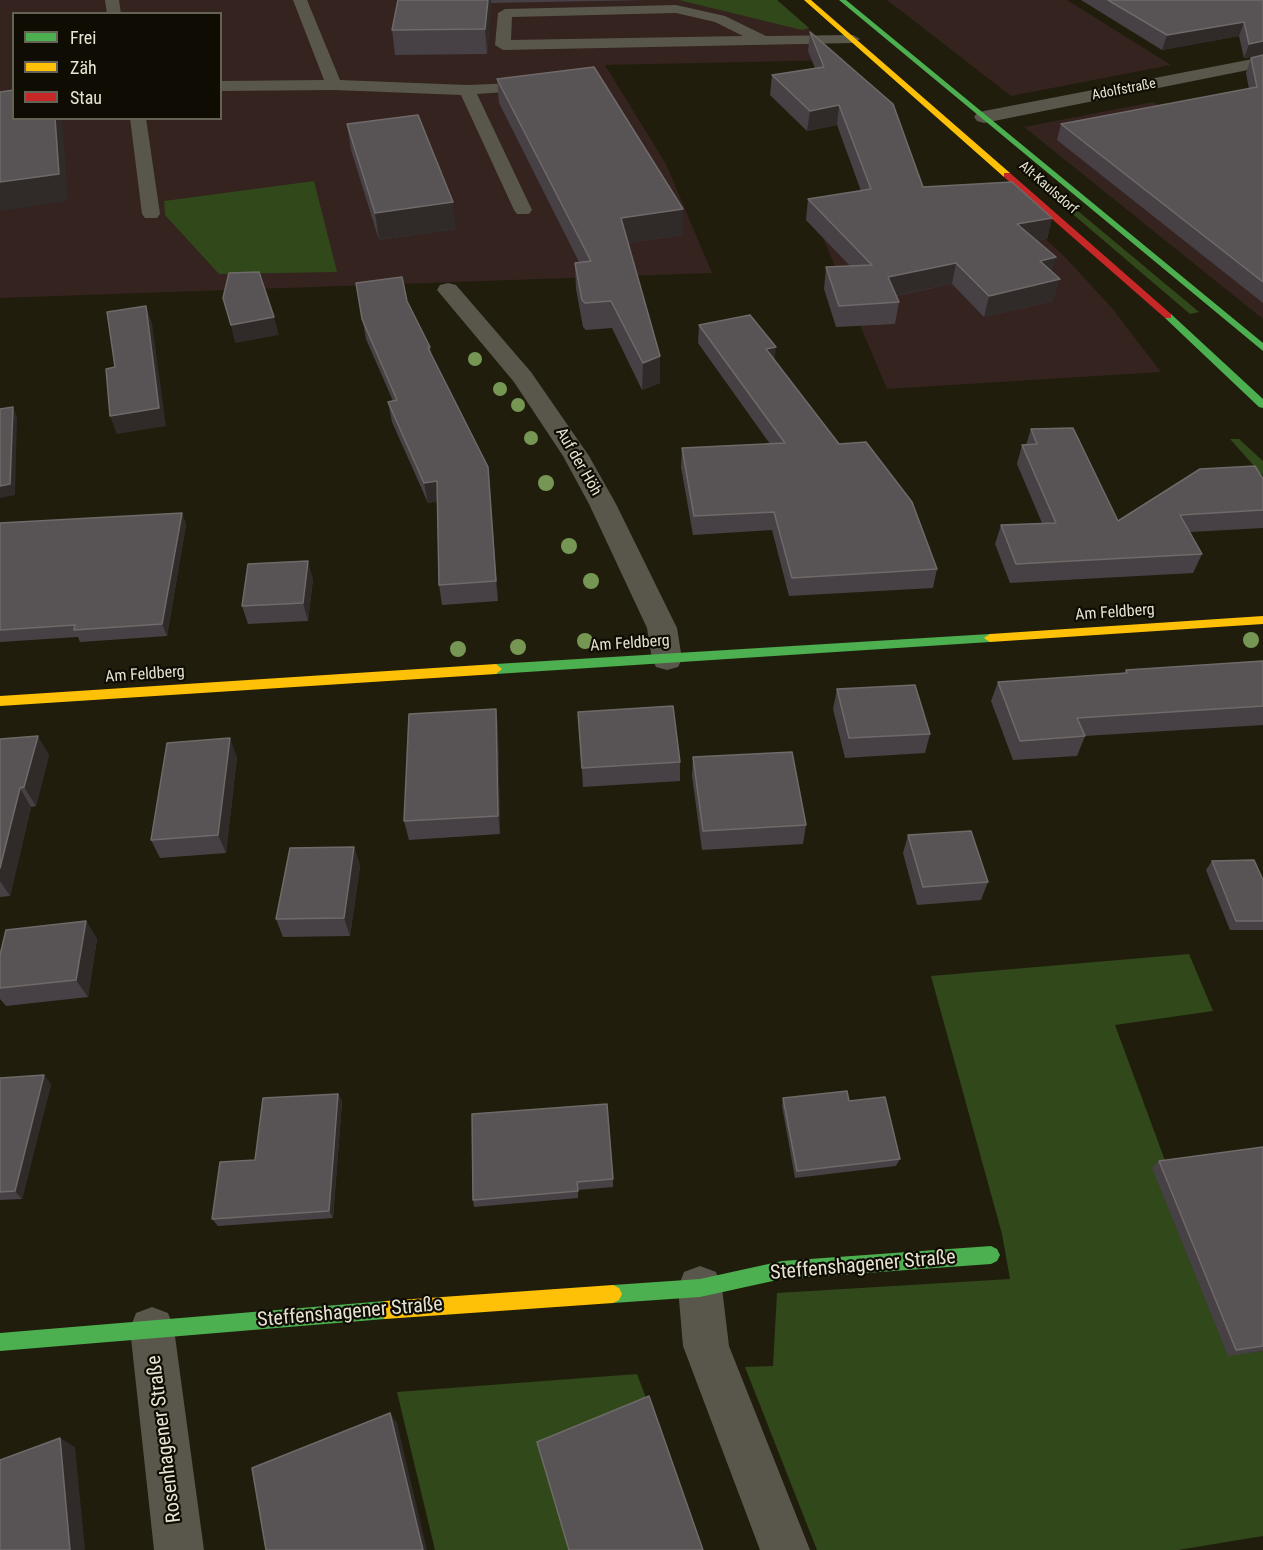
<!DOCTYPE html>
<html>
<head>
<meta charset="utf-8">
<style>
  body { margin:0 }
  #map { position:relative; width:1263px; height:1550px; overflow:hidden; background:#201d0d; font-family:"Roboto Condensed",sans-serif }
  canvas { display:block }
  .legend { position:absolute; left:12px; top:12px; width:210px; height:108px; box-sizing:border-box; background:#0f0c03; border:2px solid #656256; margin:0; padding:8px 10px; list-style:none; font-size:18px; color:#e7e4d3 }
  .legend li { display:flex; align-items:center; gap:12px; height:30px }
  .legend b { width:30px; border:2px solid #656256 }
</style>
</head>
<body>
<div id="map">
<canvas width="1263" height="1550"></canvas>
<ul class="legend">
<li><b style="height:8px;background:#4caf50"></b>Frei</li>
<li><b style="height:8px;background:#ffc107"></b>Zäh</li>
<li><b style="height:8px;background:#c62828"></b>Stau</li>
</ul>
</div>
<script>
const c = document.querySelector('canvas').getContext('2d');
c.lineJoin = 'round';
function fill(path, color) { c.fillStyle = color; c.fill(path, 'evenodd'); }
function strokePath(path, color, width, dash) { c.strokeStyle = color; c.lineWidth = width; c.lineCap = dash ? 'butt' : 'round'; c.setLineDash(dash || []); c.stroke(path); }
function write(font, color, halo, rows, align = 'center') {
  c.font = font + ' "Roboto Condensed",sans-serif'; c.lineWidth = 4.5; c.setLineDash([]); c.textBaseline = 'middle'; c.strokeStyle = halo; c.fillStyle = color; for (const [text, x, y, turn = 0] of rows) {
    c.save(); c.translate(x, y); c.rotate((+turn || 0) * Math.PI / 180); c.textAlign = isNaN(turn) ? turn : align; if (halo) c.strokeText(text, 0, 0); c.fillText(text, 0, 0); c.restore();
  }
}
const commercial = new Path2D(`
  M0,0h777l67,60 -239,5 61,99 46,109 -712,25zM14,14h206v104h-206z
  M887,0h180l104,65 -160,31z
  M1153,102l110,60v157l-239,-192z
  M1007,203l58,54 47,51 49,64 -274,17 -64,-151 -17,-18z`);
const green = new Path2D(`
  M679,0h98l32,28 -7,2z
  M1040,180l2,1 157,131 -9,2 -155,-132z
  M314,181l23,91 -118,2 -54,-59 -1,-14z
  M1230,439h9l24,22v15z
  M1189,954l24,57 -98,14 52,141 -14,3 75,186 35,-4v185l-85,14h-361l-72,-183 28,-1 4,-73 233,-14 -8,-45 -71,-258z
  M637,1374l12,32 -81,144h-133l-38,-158z`);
const lane = new Path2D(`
  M105,0h14l2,14h-14z
  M293,0h14l33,80 127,5 74,-3 2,3 -2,3 -6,2 -58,4 55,116 -3,4h-12l-3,-4 -53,-115 -127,-5 -114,1v-10l104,-1z
  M676,5l49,11 41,20 87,-1 7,4 -7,4 -350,7 -8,-5 3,-32 7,-4zM676,13l39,9 28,14 -232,4 1,-23z
  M130,118h16l14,96 -3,4h-12l-3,-4z`);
const street = new Path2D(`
  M1263,57v10l-279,56 -7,-2 -3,-4 3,-4 7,-2z
  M448,283l8,2 75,87 58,84 27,48 61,124 5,31 -4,8 -11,3 -11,-3 -4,-8 -5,-31 -58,-124 -26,-48 -49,-74 -77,-92 3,-5z
  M700,1266l16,6 6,16 7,58 81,204h-50l-77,-204 -5,-58 6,-16z
  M152,1307l16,6 6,16 30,221h-50l-24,-221 6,-16z`);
const fast = new Path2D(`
  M839,0h7l417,343v8z
  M1165,314h6l92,85v9l-4,-1 -94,-89z
  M990,634l6,4 -6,4 -494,32 -6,-5 6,-5z
  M991,1246l6,3 3,6 -3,6 -6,3 -209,15 -82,18 -87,6 -6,-3 -3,-6 3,-6 6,-3 87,-6 82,-18z
  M385,1301l6,3 3,6 -3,6 -6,3 -385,32v-18z`);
const slow = new Path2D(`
  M804,0h7l199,173v4h-6z
  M1263,616v8l-273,18 -6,-4 6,-4z
  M496,664l6,5 -6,5 -496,32v-10z
  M613,1285l6,3 3,6 -3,6 -6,3 -228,16 -6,-3 -3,-6 3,-6 6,-3z`);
const jam = new Path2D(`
  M1004,173h6l161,141v4h-6l-161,-141z`);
const trees = [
  [475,359,7],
  [500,389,7],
  [518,405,7],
  [531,438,7],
  [546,483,8],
  [569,546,8],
  [591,581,8],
  [1251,640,8],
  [585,641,8],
  [518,647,8],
  [458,649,8]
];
const wall = new Path2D(`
  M398,0h251l-158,3 -4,51 -92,1 -3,-25z
  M1081,0h182v55l-19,3 -5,-22 -77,14z
  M810,32l113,155 129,31 -5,21 -11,2 16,31 1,29 -69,16 -32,-33 -56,12 3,6 -4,22 -59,3 -12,-38 2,-22 24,-1 -44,-46 2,-21 53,-8 -24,-66 -30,6 -37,-36 2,-20 43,-7 -7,-17z
  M1263,55v248l-206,-163 4,-16 188,-35 -3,-16 5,-15z
  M497,79l186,156 -55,8 32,113v27l-18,7 -30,-62 -26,2 -3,-3 -7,-38 -1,-26 4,-1 -80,-159z
  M347,124l109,105 -77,11 -28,-90z
  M356,283l74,64 1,8 57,112 10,134 -56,4 -3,-20 -2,-84 -9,2 -36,-81 -4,-20 5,-1 -27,-62z
  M699,325l76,36 162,208 -4,19 -144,8 -17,-66 -79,5 -12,-68 1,-19 88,-4 -72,-101z
  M1031,429l87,92 145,-42v49l-73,4 12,22 -9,19 -183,10 -15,-39 6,-19 41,-2 -25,-59 5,-19h4z
  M182,513l4,12 -19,111 -87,6 -2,-5 -78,5v-119z
  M313,579l-5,42 -60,3 -6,-18z
  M1263,661v64l-178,11 -8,20 -64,4 -22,-59 7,-19 126,-9 2,-3z
  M837,689l93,45 -5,19 -80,5 -12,-49z
  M496,709l2,20 2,105 -91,6 -5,-19z
  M578,712l102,50v19l-97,6z
  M0,739l49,16 -13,51 -5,1 -21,89 -10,1z
  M237,757l-11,96 -66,5 -9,-18z
  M693,757l113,68 -3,19 -101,6 -10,-74z
  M908,835l80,47 -7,18 -64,5 -14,-52z
  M354,847l6,19 -10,70 -67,1 -7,-18z
  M1212,861l51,19v50h-33l-24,-60z
  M86,921l11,18 -9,58 -82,9 -6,-7v-44z
  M0,1078l51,6 -29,115 -22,1z
  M338,1094l4,8 -9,116 -115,8 -6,-7 43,-59z
  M783,1098l66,3 51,58 -4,7 -101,12 -13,-72z
  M472,1114l141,65v8l-35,3v8l-104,9 -1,-7z
  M1263,1147v204l-35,5 -76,-188 7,-7z`);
const shadedWall = new Path2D(`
  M488,0h3v3l-4,51 -2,-25z
  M1244,22l-5,14 -77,14 5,-15z
  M1263,41v14l-19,3 5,-14z
  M839,105l-2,20 -30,6 3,-20z
  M55,118h7l6,83 -68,10v-29z
  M453,202l3,27 -77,11 -4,-27z
  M683,209v26l-62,9v-26z
  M1052,218l-5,21 -35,6 5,-21z
  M1056,257l-6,22 -10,-18z
  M956,263l-4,21 -68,14 4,-21z
  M1060,279l-7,22 -69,16 5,-21z
  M146,306l6,17 14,103 -49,8 -7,-18z
  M274,317l5,18 -44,8 -4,-18z
  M776,347l-2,18 -8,-16z
  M660,356v27l-18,7 1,-27z
  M13,407l4,10 -2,78 -15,3v-12z
  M488,467l2,20 8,114 -2,-20z
  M437,481l3,20 -12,2 -4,-20z
  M182,513l4,12 -19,111 -5,-12z
  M308,561l5,18 -5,42 -5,-18z
  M496,709l2,20 2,105 -2,-18z
  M38,736l11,19 -13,51 -12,-19z
  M230,738l7,19 -11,96 -8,-18z
  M20,788l11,19 -21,89 -10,-15v-13z
  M354,847l6,19 -10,70 -6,-18z
  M86,921l11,18 -9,58 -12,-17z
  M44,1075l7,9 -29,115 -7,-8z
  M338,1094l4,8 -9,116 -4,-7z
  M390,1413l7,10 30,127h-4z
  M60,1438l15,9 10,103h-15z`);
const building = new Path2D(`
  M398,0h90l-3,29 -93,1z
  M1108,0h155v41l-14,3 -5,-22 -77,13z
  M810,32l83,72 30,83 89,-5 40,36 -35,6 39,33 -16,4 20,18 -71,17 -33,-33 -68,14 11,25 -60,4 -13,-39 46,-2 -64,-66 63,-10 -32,-84 -29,6 -38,-36 52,-8z
  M1263,55v227l-202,-158 196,-37 -6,-29z
  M594,67l89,142 -62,9 39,138 -17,7 -32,-62 -26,2 -3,-3 -7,-37 16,-2 -94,-182z
  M14,90v28h41l4,56 -59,8v-90z
  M418,115l35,87 -78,11 -28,-89z
  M259,272l15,45 -43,8 -8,-27 6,-25z
  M402,277l5,24 23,46 -2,1 60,119 8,114 -57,4 -2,-104 -13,2 -36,-81 9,-2 -35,-81 -6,-36z
  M146,306l13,102 -49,8 -4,-47 9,-2 -8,-55z
  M750,315l26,32 -10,2 73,95 27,-2 46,60 25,67 -145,9 -18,-66 -80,4 -12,-68 103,-5 -86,-118z
  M13,407l-3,77 -10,2v-77z
  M1073,428l45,93 82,-52 55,-3 8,13v31l-83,5 22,39 -186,10 -15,-39 55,-2 -34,-78 15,-1 -6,-15z
  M182,513l-20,111 -88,6 1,-5 -75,5v-107z
  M308,561l-5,42 -61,3 6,-42z
  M1263,661v45l-186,12 8,18 -65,5 -22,-59 129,-9 -1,-3z
  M915,685l15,49 -81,4 -12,-49z
  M673,706l7,56 -98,6 -4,-56z
  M496,709l2,107 -94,5 5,-107z
  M38,736l-14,51 -4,1 -20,80v-129z
  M230,738l-12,97 -67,5 16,-97z
  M792,752l14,73 -103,6 -10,-74z
  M971,831l17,51 -65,5 -15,-52z
  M354,847l-10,71 -68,1 14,-71z
  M1254,860l9,20v41h-27l-24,-60z
  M86,921l-10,59 -76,8v-33l6,-25z
  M44,1075l-29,116 -15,1v-114z
  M847,1091l2,10 36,-4 15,62 -103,12 -14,-73z
  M338,1094l-9,117 -117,8 8,-57 35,-2 8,-62z
  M607,1104l6,75 -36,3 1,9 -105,9 -1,-86z
  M1263,1147v199l-27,4 -77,-189z
  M649,1396l54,154h-134l-32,-108z
  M390,1413l33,137h-157l-14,-82z
  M60,1438l10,112h-70v-90z`);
const farStreetnames = [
  ["Adolfstraße",1124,90,-11],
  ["Alt-Kaulsdorf",1048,188,41]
];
const streetNames = [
  ["Auf der Höh",578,462,60],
  ["Am Feldberg",1115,613,-4],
  ["Am Feldberg",630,644,-4],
  ["Am Feldberg",145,675,-4]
];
const nearStreetnames = [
  ["Steffenshagener Straße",863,1266,-5],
  ["Steffenshagener Straße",350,1313,-5],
  ["Rosenhagener Straße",165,1439,-97]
];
fill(commercial, '#34231f');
fill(green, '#31481b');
fill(lane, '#59574b');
fill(street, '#59574b');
fill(fast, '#4caf50');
fill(slow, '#ffc107');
fill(jam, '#c62828');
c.fillStyle = '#769754';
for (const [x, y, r] of trees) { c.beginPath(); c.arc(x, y, r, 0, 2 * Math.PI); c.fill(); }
fill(wall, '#474146');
fill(shadedWall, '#302b29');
fill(building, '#585355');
strokePath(building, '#6f6a69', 1.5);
write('14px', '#e7e4d3', '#0f0c03', farStreetnames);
write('16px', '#e7e4d3', '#0f0c03', streetNames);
write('20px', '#e7e4d3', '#0f0c03', nearStreetnames);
</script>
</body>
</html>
